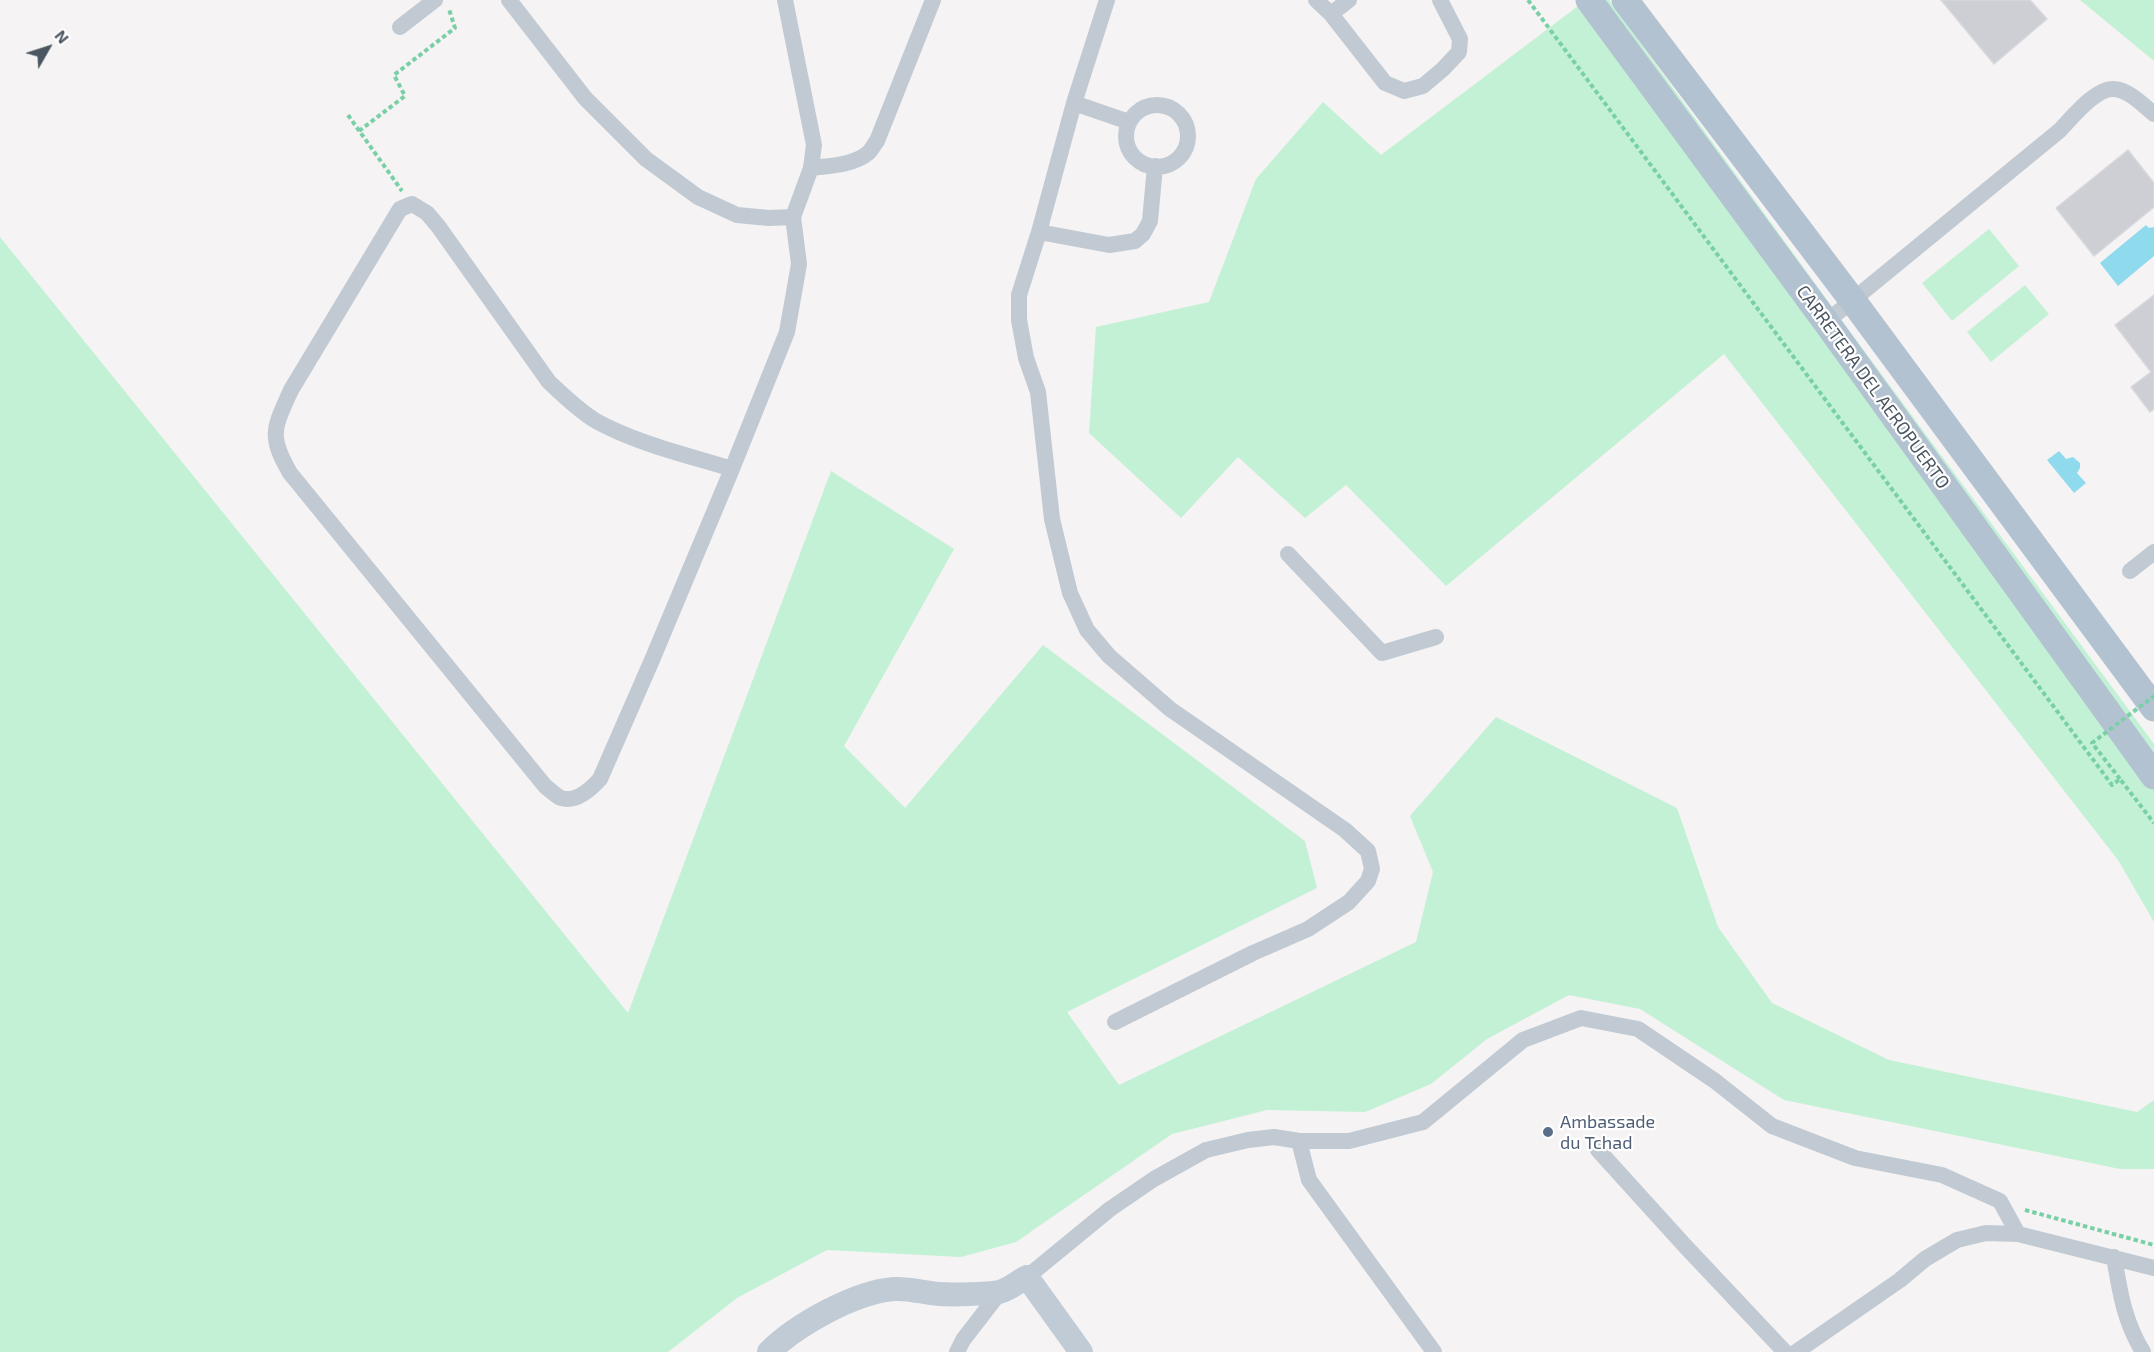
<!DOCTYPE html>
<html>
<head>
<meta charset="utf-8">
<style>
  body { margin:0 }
  #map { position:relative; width:2154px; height:1352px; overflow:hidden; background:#f5f3f3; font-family:"Exo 2",sans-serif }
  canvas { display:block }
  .north { position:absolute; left:18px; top:18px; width:60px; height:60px; -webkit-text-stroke:4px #fff; paint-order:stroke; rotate:51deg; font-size:16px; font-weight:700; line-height:24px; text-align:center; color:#4a5661 }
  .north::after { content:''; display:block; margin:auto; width:21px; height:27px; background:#4a5661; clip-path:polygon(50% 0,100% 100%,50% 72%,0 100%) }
</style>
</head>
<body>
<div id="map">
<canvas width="2154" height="1352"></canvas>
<div class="north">N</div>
</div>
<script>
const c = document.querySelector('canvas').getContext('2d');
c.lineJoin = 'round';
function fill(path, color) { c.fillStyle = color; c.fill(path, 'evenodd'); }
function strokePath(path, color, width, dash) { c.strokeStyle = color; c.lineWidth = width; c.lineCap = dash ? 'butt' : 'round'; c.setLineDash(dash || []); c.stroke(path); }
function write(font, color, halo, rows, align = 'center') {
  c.font = font + ' "Exo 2",sans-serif'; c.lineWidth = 4.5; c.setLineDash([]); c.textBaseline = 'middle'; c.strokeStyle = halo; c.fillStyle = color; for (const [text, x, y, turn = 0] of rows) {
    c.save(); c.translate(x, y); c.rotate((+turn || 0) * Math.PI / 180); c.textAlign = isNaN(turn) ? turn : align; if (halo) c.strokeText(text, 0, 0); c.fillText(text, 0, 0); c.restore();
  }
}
const green = new Path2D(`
  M1586,0h23l248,341 297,403v178l-36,-62 -394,-506 -278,232 -100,-101 -41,33 -67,-61 -57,61 -92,-85 7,-106 113,-25 47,-123 67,-77 58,53z
  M2080,0h74v61z
  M1989,229l30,37 -67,55 -30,-38z
  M0,237l628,776 203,-542 123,78 -110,197 61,62 138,-163 262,196 12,47 -250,124 52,73 297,-143 17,-70 -23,-56 86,-99 181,91 41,119 54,76 117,57 248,52 17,-12v69h-34l-336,-69 -144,-91 -71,-14 -82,44 -56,45 -66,28 -98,-2 -95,24 -156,108 -55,15 -134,-7 -90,48 -69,54h-668z
  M2025,285l24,29 -58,48 -24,-30z`);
const water = new Path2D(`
  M2146,225l3,3 5,-1v29l-36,30 -18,-23z
  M2059,451l7,8 7,-2 7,6v5l-3,5 9,10 -12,10 -27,-33z`);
const building = new Path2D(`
  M1941,0h89l17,19 -53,45z
  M2128,150l26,33v24l-60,49 -38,-48z
  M2154,295v114l-4,3 -19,-25 20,-15 -36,-47z`);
const path = new Path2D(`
  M1528,0l584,785 8,-6 34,44
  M348,115l54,76
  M359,131l46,-35 -11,-21 61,-47 -6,-19
  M2025,1210l129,35`);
const street = new Path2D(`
  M509,0l76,98 61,61 52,38 39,18 32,3 24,-1
  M1107,0l-33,103 -35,129 -20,63v25l7,38 12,34 14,127 18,74 17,37 22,26 61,53 175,121 23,21 4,18 -4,12 -19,21 -41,27 -55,24 -138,69
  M1316,0l15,14 54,69 19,8 19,-5 20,-17 16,-17 1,-13 -20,-39
  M1331,14l18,-14
  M400,27l35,-27
  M1074,103l55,19
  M1126 136a31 31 0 1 1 62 0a31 31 0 1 1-62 0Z
  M811,168c18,-2 43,-3 57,-15 4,-3 6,-9 9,-12l56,-141
  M1039,232l70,13 26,-4 8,-7 7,-13 5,-55
  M1826,322l233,-191c12,-12 37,-44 55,-42 15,1 29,16 40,25
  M732,469c-45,-14 -94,-25 -136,-48 -18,-11 -32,-25 -47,-39l-111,-156 -11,-13 -15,-9 -12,5 -109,181c-17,38 -23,45 -1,83l255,313c4,3 11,10 16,12 15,5 30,-9 39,-19l52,-119 80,-191 55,-137 12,-68 -6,-47 18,-49 3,-23 -29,-145
  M1288,554l94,99 54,-16
  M2130,571l24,-19
  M1299,1141l10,39 125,172
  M1598,1150l88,97 99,105
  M2114,1257c6,35 10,64 29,95
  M1027,1277l83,-68 44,-30 52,-29 42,-10 26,-3 25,4h50l74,-19 100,-82 58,-22 57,11 77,52 57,45 83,32 87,17 58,26 18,33
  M957,1352l6,-12 37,-48
  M1796,1352l104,-72 25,-21 32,-19 29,-7 32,1 136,34`);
const secondary = new Path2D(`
  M769,1352c27,-27 86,-60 125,-63 16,-1 30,4 45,5 14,1 47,0 60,-2 9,-2 20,-11 28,-15l54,75`);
const primary = new Path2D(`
  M1589,0l237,322 328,454
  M1625,0l228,301 301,407`);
const pathBridge = new Path2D(`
  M2120,779l-28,-36 62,-47`);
const markers = [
  [1548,1132,6,"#5c6f8a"]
];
const streetNames = [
  ["CARRETERA DEL AEROPUERTO",1873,387,54]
];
const serviceNames = [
  ["Ambassade",1560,1122],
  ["du Tchad",1560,1143]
];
fill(green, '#c3f1d5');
fill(water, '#90daee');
fill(building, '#cdcfd5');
strokePath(building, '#d7d9de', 1.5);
strokePath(path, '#7ad0a6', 4, [4.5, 3]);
strokePath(street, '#c1cad2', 16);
strokePath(secondary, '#c1cbd6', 24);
strokePath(primary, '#b3c2d1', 27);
strokePath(pathBridge, '#7ad0a6', 4, [4.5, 3]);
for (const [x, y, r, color] of markers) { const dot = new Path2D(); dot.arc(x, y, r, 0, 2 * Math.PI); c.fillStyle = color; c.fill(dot); strokePath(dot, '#fff', 2); }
write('18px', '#4a5661', '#fff', streetNames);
write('18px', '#4e5e75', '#fff', serviceNames, 'left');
</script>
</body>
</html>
